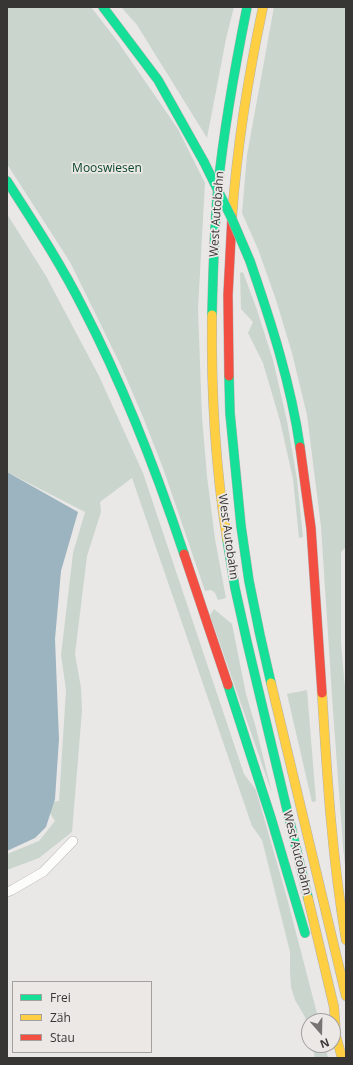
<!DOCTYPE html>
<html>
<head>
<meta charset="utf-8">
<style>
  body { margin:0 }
  #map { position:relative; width:353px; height:1065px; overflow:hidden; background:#eae8e7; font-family:"Open Sans",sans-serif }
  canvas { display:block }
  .frame { position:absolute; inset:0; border:8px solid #373635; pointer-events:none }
  .legend { position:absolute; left:12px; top:981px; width:140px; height:72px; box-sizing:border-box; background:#ebe8e6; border:1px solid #a3a19f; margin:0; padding:5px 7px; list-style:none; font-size:12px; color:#373635 }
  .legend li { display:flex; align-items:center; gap:8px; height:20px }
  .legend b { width:20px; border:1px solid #a3a19f }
  .north { position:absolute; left:301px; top:1013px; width:40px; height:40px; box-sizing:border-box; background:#ebe8e6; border:1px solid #a3a19f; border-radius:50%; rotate:160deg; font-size:11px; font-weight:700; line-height:16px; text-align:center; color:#373635 }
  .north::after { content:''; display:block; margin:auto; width:14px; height:18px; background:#767473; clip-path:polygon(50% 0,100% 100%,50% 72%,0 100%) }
</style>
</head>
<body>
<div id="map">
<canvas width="353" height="1065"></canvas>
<div class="frame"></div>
<ul class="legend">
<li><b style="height:5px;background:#16e098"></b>Frei</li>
<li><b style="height:5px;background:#ffcf43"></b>Zäh</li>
<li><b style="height:5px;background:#f24e42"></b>Stau</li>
</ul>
<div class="north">N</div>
</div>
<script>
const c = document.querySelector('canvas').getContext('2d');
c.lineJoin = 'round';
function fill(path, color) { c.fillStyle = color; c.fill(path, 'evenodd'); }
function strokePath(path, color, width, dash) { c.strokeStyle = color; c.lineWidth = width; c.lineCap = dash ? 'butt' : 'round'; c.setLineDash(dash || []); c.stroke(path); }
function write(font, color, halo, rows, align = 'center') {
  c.font = font + ' "Open Sans",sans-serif'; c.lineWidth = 3.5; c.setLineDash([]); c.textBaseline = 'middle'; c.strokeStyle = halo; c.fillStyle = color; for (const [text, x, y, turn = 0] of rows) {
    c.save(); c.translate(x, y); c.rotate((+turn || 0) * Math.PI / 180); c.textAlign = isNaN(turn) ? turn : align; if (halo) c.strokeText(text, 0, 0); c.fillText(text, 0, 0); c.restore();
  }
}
const green = new Path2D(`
  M7,7h84l27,35 60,87 27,54 -7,126 4,108 5,59 8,63 11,59 -8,2 -3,-7 -4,-3 -6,1 -42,-123 -20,-51 -22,-51 -51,-104 -63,-98z
  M121,7h113l-8,32 -19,99 -70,-113z
  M274,7h72v540l-5,5v91l5,56v176l-3,-29 -10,-135 -12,-184 -14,-112 -15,-62 -16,-53 -18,-51 -16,-36 5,-58z
  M7,214l39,62 53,100 44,97 101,301 12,16 31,108 32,123h-10v11l-4,-15 -10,-17 -4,-13 -1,-16v-19l-28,-112 -10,-14 -120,-348 -32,24 1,10 -14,44 -12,98 6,34 1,23 -10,121 -33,26 -32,12v-16l32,-13 16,-20 -9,-14 5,-5 8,-1 7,-111 -5,-35 12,-102 12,-41 -78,-40z
  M243,272l14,38 16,50 14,61 10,58 6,58 -4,1 -6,-59 -13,-58 -17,-58 -15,-30 5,-11 -12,-13 -1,-36z
  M214,609l18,15 14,70 10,34 16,65 -62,-178z
  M307,690l9,111 -4,1 -25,-108z
  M312,1045h13l3,13h-13z`);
const water = new Path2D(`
  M7,472l71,40 -17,59 -6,68 4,100 -4,60 -9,28 -11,11 -28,13z`);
const street = new Path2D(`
  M7,892l5,-2 31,-18 30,-31`);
const fast = new Path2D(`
  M103,7l55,73 46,82
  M7,181c27,42 54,83 76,127 41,79 73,162 101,246
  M250,261c21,61 41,123 50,186
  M212,315c1,-42 2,-85 6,-128 6,-60 17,-120 29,-180
  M229,376l1,37 11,113 8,55 11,54 11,48
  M227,539l8,49 12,54 61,256
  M228,685l43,133 34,115`);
const slow = new Path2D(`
  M232,217c5,-71 16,-140 31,-210
  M212,315c-1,75 3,150 15,224
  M271,683l75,313
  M322,693c5,82 10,165 24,247
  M308,898l26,109 2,29 6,22`);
const jam = new Path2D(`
  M229,376l-1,-81 4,-78
  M300,447l11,81 11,165
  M184,554l44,131`);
const fastBridge = new Path2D(`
  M204,162l28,57 18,42`);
const parkNames = [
  ["Mooswiesen",107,169]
];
const streetNames = [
  ["West Autobahn",217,214,-86],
  ["West Autobahn",228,537,82],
  ["West Autobahn",297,853,76]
];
fill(green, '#cad5cd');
fill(water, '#9cb4c0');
strokePath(street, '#b1b0af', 10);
strokePath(fast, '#b1b0af', 10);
strokePath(slow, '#b1b0af', 10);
strokePath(jam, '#b1b0af', 10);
strokePath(street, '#fcfcfb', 9);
strokePath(fast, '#16e098', 9);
strokePath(slow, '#ffcf43', 9);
strokePath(jam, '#f24e42', 9);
strokePath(fastBridge, '#b1b0af', 10, []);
strokePath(fastBridge, '#16e098', 9);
write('12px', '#09482d', '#ebe8e6', parkNames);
write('12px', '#373635', '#ebe8e6', streetNames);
</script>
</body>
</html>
